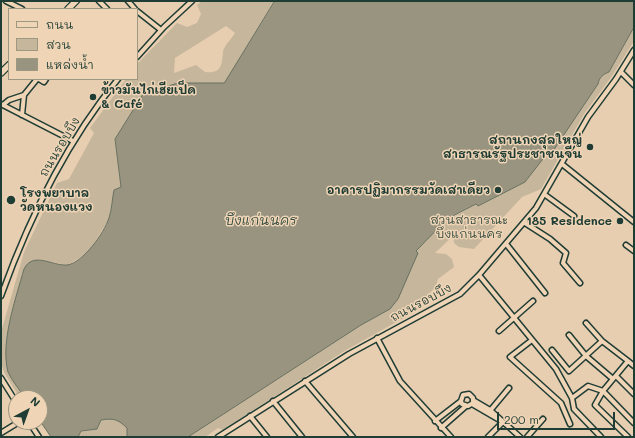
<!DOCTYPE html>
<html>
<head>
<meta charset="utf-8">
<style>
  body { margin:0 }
  #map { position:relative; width:635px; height:438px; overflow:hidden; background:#e7ceb1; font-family:Mali,"Playpen Sans Thai",sans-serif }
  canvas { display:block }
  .frame { position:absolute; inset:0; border:2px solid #1f3d34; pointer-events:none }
  .legend { position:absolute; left:8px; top:8px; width:130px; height:72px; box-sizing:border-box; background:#efd4b6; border:1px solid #9c9882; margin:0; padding:5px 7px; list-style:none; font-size:12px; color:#1f3d34 }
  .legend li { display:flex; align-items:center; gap:8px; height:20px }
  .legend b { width:20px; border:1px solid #9c9882 }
  .north { position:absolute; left:8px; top:390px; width:40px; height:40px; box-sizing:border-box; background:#efd4b6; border:1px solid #9c9882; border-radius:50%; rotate:41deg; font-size:11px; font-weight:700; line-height:16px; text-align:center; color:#1f3d34 }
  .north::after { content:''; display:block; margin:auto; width:14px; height:18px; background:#1f3d34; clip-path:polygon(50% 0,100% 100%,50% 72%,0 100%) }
  .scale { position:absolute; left:497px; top:412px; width:118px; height:18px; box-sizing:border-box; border:2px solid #1f3d34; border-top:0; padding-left:5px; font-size:12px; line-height:14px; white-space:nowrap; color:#1f3d34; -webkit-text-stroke:3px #efd4b6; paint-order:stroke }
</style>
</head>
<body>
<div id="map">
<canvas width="635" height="438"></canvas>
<div class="frame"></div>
<ul class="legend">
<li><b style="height:5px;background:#efd4b6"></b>ถนน</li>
<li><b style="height:11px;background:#c6b69c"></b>สวน</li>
<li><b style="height:11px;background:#98947f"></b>แหล่งน้ำ</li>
</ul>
<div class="north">N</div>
<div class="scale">200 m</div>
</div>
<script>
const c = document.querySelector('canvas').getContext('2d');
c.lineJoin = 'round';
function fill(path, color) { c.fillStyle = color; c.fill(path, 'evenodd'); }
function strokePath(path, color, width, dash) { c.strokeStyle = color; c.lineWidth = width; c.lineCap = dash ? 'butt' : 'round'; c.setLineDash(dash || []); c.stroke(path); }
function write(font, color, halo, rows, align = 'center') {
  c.font = font + ' Mali,"Playpen Sans Thai",sans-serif'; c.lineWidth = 3; c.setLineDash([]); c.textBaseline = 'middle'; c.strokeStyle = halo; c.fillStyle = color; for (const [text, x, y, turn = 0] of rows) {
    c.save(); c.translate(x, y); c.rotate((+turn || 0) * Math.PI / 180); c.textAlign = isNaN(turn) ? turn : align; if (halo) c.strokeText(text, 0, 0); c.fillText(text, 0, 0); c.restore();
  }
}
const green = new Path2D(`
  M202,1h73l-51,82h-24l-57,11 -28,45 6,48 -7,3 -5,29 -19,31 -10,8 -13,7 -27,-5 -31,112 16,26h-5l-15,-24 -4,-10v-32l23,-80 33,-69 12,-4 25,-46 -4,-5 36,-49h11v-15l3,-3 37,-38 10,4 10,-4 4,-9 -4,-9zM226,26l9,7c-3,5 -12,14 -12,19 -1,12 -1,22 -18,20l-9,-7 -22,8 1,-15z
  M634,27v14l-22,35 -28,38 -43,75 -19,8 -48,52 -15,-2 -5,-4 -1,-7 -18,17 11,1 6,5 2,8 -16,12c-4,19 -22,17 -29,36l-63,35 -123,80 -5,-2 -13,9h-17l173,-112c32,-17 33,-18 47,-52 2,-7 4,-17 9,-23 17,-22 35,-33 60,-46l1,2 47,-24 74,-102 5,-7 5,-1z
  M113,418l9,4 5,6v9h-49l3,-6 17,-3 3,-8z`);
const water = new Path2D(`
  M275,1h359v26l-25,45c-6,2 -10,6 -11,12l-47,70 -5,1 -21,27 -47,24 -2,-2 -29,15 -31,32 2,2 -20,46 -8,10 -29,16 -173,112h-61v-9c-9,-9 -14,-10 -26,-8l-4,9 -16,2 -3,6h-27l-11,-16v-23h-15c-5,-8 -13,-17 -17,-26 -8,-30 8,-74 16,-103 9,-18 28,-3 43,-4 16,-2 37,-32 42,-47 3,-9 3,-19 5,-28l7,-3 -6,-48 28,-45 35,-11h46z`);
const minor = new Path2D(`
  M6,1l16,8
  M99,1l8,8
  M128,1l7,8
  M137,11l24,19
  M137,57l27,-30 28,-26
  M621,72l13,13
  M39,79l5,3 2,-3
  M1,104l72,37
  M3,105l6,-5 15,-5 13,-16
  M22,115l2,-20
  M562,164l72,58
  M544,194l30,22
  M525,223l25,16 16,14 -3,10 17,20
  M507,245l38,48
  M626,245l8,6
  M479,275l77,94 16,29 2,11 27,28
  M1,296c28,-78 64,-152 117,-217
  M586,323l16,18 26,20
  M499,331l34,-30
  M569,335l17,21 27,23
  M377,338l23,43 51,56
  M532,340l-22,17 51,46 9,21
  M552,350l17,21 33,-30
  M616,376l18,18
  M1,378l15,24
  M305,381l48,56
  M572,398l16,-12 15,5 25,-30 6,5
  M473,400l17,10 30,27
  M273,401l29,36
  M472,404l31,18
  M489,412l20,-24
  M250,416l17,21
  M435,421l26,-20 2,-6 6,-1 4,4v5l-5,3 -6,-2 -1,-3
  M29,422l10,15
  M441,428l25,-22
  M1,433l18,-11
  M218,437l131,-83 111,-60 19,-19 57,-67 52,-91 28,-38 18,-29
  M488,437l15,-15
  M527,437l16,-18
  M628,437l-33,-32 8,-14 31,32`);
const major = new Path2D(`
  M68,9l8,-8
  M1,73l8,-8`);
const markers = [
  [93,97,4,"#1f3d34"],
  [590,147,4,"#1f3d34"],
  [498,190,4,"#1f3d34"],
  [11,200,5,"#1f3d34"],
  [620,221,4,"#1f3d34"]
];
const poiNames = [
  ["ข้าวมันไก่เฮียเป็ด",101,90,"left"],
  ["& Café",101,104,"left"],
  ["สถานกงสุลใหญ่",582,140],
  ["สาธารณรัฐประชาชนจีน",582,154],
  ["อาคารปฏิมากรรมวัดเสาเดียว",490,190],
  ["โรงพยาบาล",20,193,"left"],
  ["วัดหนองแวง",20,207,"left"],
  ["185 Residence",612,221]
];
const streetNames = [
  ["ถนนรอบบึง",60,147,-59],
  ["ถนนรอบบึง",421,303,-28]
];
const parkNames = [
  ["สวนสาธารณะ",469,220],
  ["บึงแก่นนคร",469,234]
];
const waterNames = [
  ["บึงแก่นนคร",261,221]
];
fill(green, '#c6b69c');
fill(water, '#98947f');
strokePath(water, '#687161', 1);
strokePath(minor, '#1f3d34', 7);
strokePath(major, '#1f3d34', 8);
strokePath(minor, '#efd4b6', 4);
strokePath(major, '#efd4b6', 5.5);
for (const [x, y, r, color] of markers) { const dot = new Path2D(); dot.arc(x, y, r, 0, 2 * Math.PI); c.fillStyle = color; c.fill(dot); strokePath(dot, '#efd4b6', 1.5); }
write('bold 12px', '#1f3d34', '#efd4b6', poiNames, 'right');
write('12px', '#1f3d34', '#efd4b6', streetNames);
write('12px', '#30493e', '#efd4b6', parkNames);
write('italic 13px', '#314a3f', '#efd4b6', waterNames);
</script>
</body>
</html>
